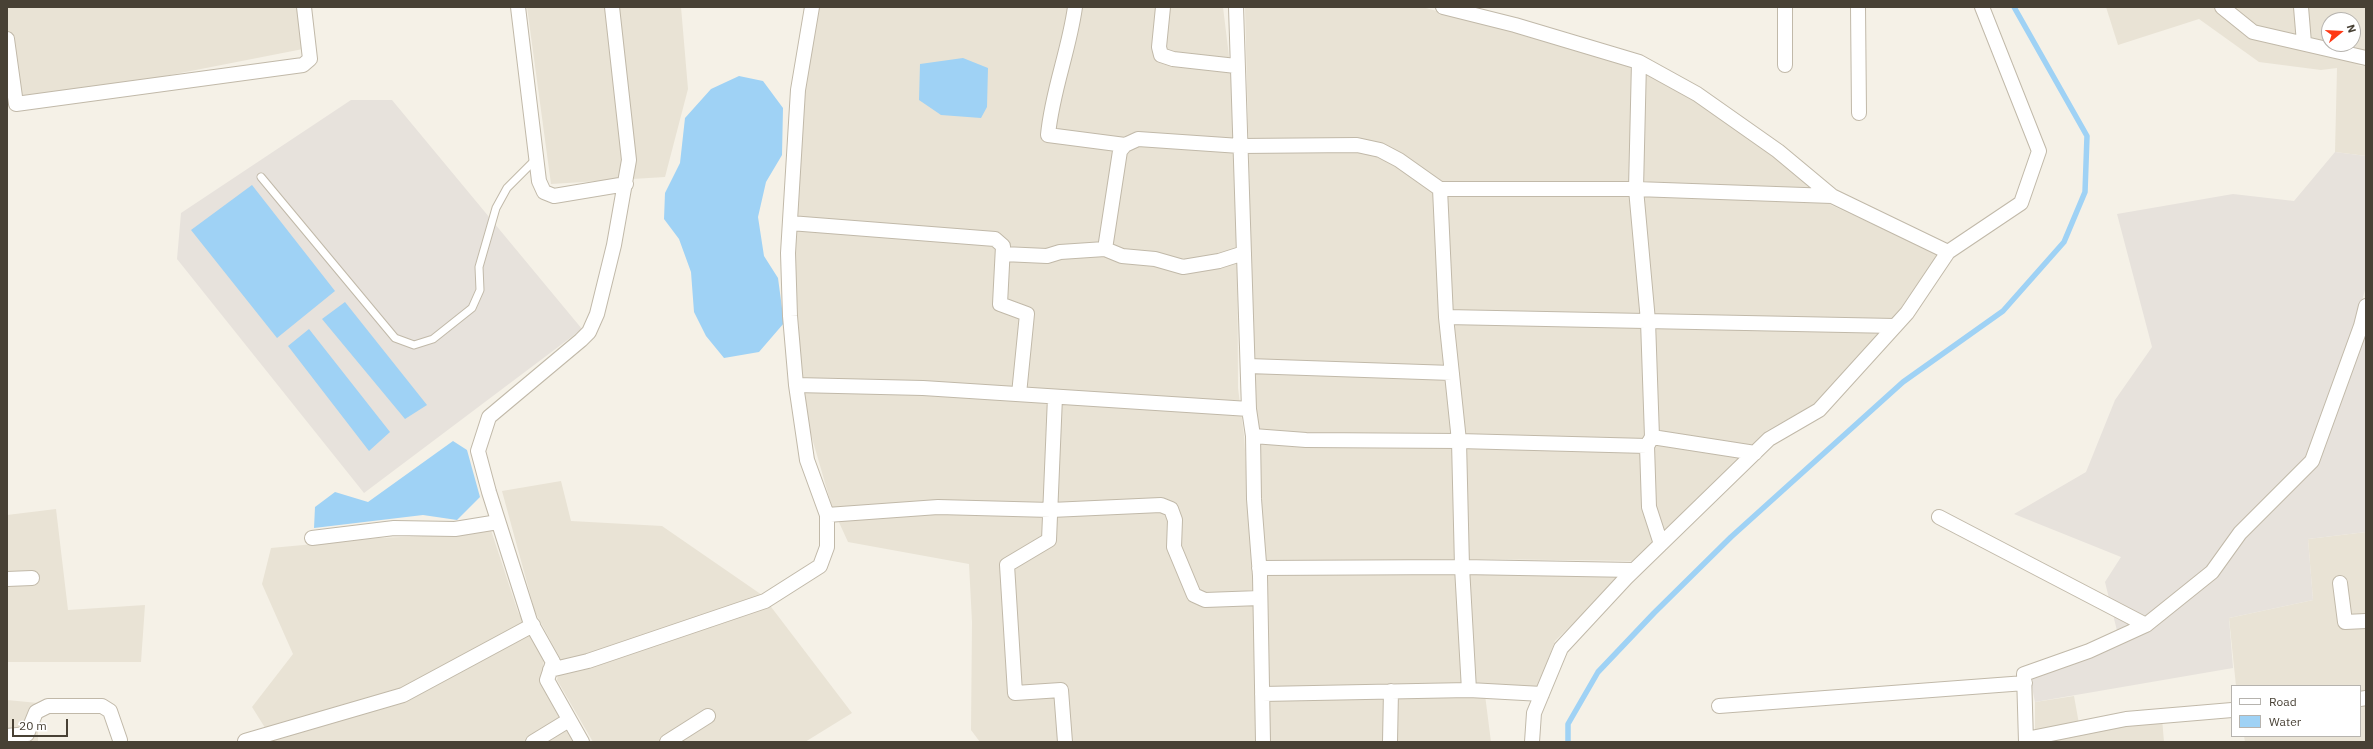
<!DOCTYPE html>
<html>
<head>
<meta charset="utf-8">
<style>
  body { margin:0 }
  #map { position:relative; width:2373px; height:749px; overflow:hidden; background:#f5f1e7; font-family:"IBM Plex Sans",sans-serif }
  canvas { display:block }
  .frame { position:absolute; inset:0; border:8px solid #484135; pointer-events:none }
  .legend { position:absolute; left:2231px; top:685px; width:130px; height:52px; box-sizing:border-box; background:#fff; border:1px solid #b6b3ae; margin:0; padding:5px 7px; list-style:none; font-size:12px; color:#484135 }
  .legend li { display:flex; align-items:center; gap:8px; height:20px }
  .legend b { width:20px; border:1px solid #b6b3ae }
  .north { position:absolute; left:2321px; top:12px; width:40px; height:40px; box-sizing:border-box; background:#fff; border:1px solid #b6b3ae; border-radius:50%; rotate:72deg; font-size:11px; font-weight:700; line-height:16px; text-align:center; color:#484135 }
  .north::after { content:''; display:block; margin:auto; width:14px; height:18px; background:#ff3814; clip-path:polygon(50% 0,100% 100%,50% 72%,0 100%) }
  .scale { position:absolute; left:12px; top:719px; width:56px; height:18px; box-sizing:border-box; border:2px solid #484135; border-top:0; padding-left:5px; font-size:12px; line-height:14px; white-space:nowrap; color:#484135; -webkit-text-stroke:3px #fff; paint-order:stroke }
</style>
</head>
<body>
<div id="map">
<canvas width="2373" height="749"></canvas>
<div class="frame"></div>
<ul class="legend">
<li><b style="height:5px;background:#fff"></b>Road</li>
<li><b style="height:11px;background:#9fd2f5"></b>Water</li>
</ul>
<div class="north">N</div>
<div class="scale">20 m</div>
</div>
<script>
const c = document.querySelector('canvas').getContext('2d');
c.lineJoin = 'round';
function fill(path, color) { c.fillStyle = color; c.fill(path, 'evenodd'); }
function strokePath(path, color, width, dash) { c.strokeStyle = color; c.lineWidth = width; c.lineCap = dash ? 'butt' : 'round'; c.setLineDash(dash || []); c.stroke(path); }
const residential = new Path2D(`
  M7,7h290l6,42 -296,58z
  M527,7h154l7,82 -23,88 -114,7z
  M819,7h404l8,66 6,115 1,200 6,47 9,137 4,170h-277l-9,-12 1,-108 -3,-58 -121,-22 -16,-35 -29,-100 -9,-159 8,-154z
  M1245,7h177l212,57 68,36 98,73 31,32 107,49 -40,58 -81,91 -51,28 -20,26 -110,104 -163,-2 -208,4 -10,-158z
  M2106,7h260v58l-11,1h11v90l-31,-4 2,-84 -16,2 -62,-8 -60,-43 -81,26zM2329,20h24v24h-24z
  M561,481l10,40 91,5 100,69 90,118 -47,29h-212l-36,-62 4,-20 -26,-48 -33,-121z
  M56,509l12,101 77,-5 -4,57h-134v-147z
  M491,530l27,82 26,49 -4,22 36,59h-302l-22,-35 41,-53 -31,-70 9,-36 107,-10 69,-3z
  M2366,532v210h-121l-1,-6h116v-50h-124l-7,-68 84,-18 -5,-61z
  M1267,575h356l-68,66 -18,48 -53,-2 7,55h-223z
  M2074,696l7,39 81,-17 2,24h-129v-40z
  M7,700l31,3v39h-31z`);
const industrial = new Path2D(`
  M351,100h41l190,229 -218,164 -187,-234 4,-46z
  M2335,152l31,4v130l-9,34 9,6v206l-58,7 5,61 -84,18 4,50 -198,34 -5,-25 90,-34 -15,-61 16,-25 -107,-43 72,-42 29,-72 37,-53 -35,-133 116,-20 61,7z`);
const water = new Path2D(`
  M963,58l25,10 -1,39 -6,11 -40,-3 -22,-15 1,-36z
  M739,76l24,5 20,27 -1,47 -16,27 -8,35 6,39 14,22 6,45 -25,29 -35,6 -18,-22 -12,-24 -3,-40 -12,-33 -15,-20 1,-26 15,-30 5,-45 26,-29z
  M252,185l83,106 -58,47 -86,-108z
  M345,302l82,103 -22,14 -83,-100z
  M309,329l81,103 -21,19 -81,-105z
  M453,441l14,9 13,47 -23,23 -34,-5 -109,13 1,-21 20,-15 33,10z`);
const stream = new Path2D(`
  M1568,742v-18l30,-52 56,-59 77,-76 172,-155 100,-71 61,-69 21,-50 2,-56 -73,-129`);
const lane = new Path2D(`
  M261,177l134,161 19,7 19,-6 39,-31 8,-18 -1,-23 17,-59 11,-20 29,-29`);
const street = new Path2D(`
  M518,7l21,174 5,11 10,4 72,-12
  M812,7l-14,83 -10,163 2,63 6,69 11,75 20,55 111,-8 113,3 110,-5 10,4 4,11 -1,27 20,48 11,5 55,-2
  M1075,7c-6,44 -23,84 -27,128l77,10
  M1163,7l-4,40 2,8 12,4 63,7
  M1236,7l13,402 4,27 1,63 6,77 3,166
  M1443,7l72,18 124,37 58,32 81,57 54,45
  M1785,7v58
  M1858,7l1,106
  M2222,7l31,25 113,26
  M2301,7l3,36
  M7,39l9,65 287,-39 7,-6 -6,-52
  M790,223l205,16 8,7 -3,58 27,10 -8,80
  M1105,249l17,7 33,3 28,8 36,-6 25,-8
  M1948,252l73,-49 18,-52 -57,-144
  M1003,254l44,2 13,-4 45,-3 15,-98 5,-6 13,-6 102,7 117,-1 23,5 19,10 41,29h196l196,7 116,56 -41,61 -88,97 -50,29 -143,139 -65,70 -27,65 -2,29
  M1446,317l449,9
  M1248,366l204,7
  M796,385l127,3 326,21
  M1055,397l-6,143 -42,25 8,128 46,-3 4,52
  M1253,436l53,4 153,1 -13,-124 -6,-128
  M1652,437l103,16
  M1647,446l2,61 12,37
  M1939,517l207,108
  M312,538l82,-10 61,1 43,-7
  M1259,568l203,-1 172,3
  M7,579l25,-1
  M2340,583l5,39 21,-1
  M550,670l38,-9 177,-60 55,-35 7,-19v-32
  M1469,690l73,4
  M1262,694l207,-4 -7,-123 -3,-126 188,5 5,-9 -4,-116 -12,-132 3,-127
  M2360,699l6,-1
  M1719,706l306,-23
  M7,736l20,-2 9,-22 12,-6h54l8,5 10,29
  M2026,739l100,-20 106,-9
  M245,741l158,-46 130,-70
  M533,742l36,-22
  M582,742l-35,-62 6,-18 -23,-41 -41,-129 -11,-41 11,-34 92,-77 8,-8 8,-18 17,-69 15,-85 -17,-153
  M667,742l41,-26
  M1390,742l1,-51
  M2026,742l-2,-68 65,-23 57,-26 66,-53 28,-39 72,-72 49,-135 5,-20`);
fill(residential, '#e9e3d5');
fill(industrial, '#e7e2dc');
fill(water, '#9fd2f5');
strokePath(stream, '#9fd2f5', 5.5);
strokePath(lane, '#c1b9a9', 9);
strokePath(street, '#c1b9a9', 16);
strokePath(lane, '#fff', 7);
strokePath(street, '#fff', 14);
</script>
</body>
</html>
